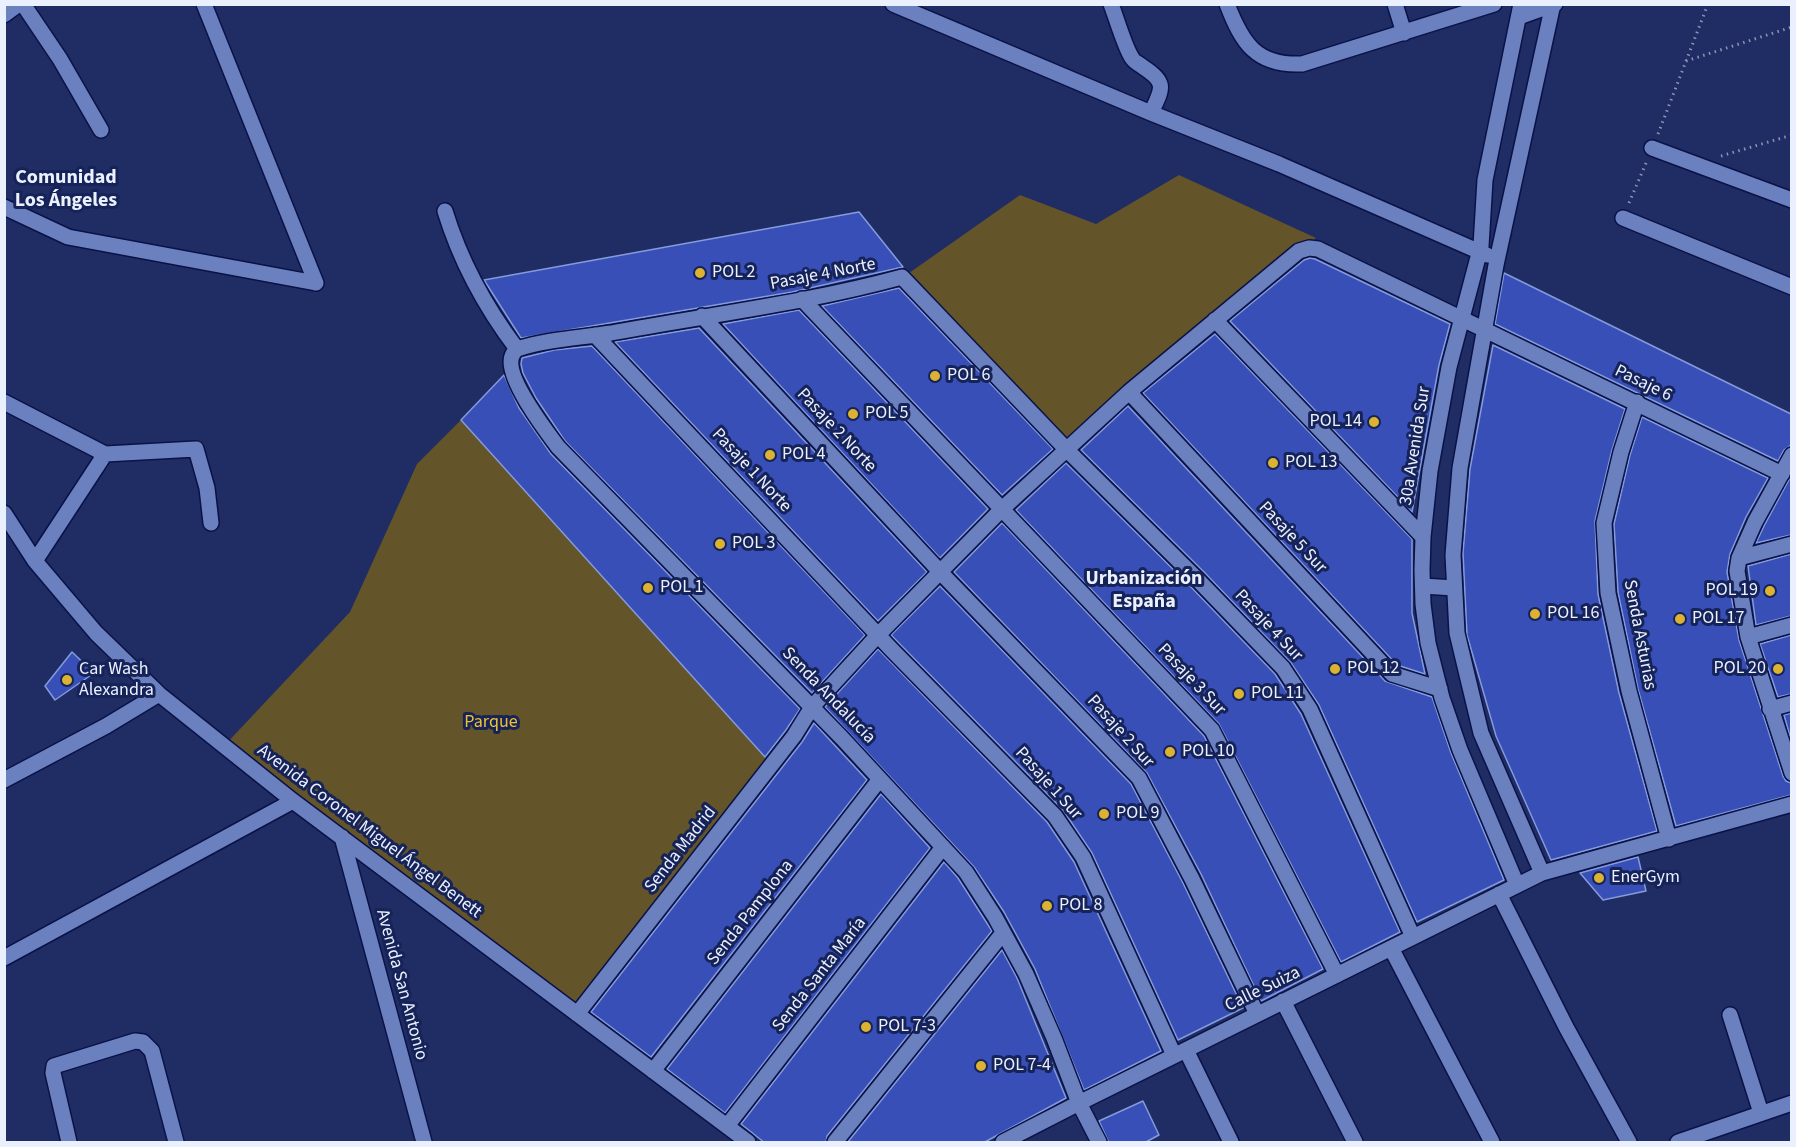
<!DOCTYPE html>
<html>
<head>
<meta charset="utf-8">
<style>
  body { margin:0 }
  #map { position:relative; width:1796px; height:1147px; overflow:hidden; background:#1f2d64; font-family:"Source Sans 3",sans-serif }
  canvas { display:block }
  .frame { position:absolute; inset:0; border:6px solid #eaf0fe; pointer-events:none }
</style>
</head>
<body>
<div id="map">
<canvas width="1796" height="1147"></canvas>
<div class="frame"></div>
</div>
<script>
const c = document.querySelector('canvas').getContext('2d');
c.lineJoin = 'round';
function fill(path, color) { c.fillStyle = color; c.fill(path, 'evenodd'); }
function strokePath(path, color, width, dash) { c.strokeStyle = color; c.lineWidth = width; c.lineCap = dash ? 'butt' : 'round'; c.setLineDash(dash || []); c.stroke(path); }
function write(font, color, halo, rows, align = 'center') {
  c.font = font + ' "Source Sans 3",sans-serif'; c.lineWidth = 6; c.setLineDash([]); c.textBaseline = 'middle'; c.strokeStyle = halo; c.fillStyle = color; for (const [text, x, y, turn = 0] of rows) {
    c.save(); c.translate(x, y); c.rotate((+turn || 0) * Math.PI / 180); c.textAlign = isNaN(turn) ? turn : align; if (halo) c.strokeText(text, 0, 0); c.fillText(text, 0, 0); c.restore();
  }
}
const green = new Path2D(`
  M1179,175l137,63 -253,208 -161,-168 118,-83 76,29z
  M461,420l311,345 -195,249 -353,-268 126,-134 67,-148z`);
const building = new Path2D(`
  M859,212l44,55 -111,25 -271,46 -37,-58z
  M1310,258l5,1 135,65 -11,41 -27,147 -182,-191 74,-61z
  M1504,273l287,141v31l-7,5 -6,11 -283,-137z
  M899,288l154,161 -51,46 -180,-189z
  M799,310l189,199 -48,49 -217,-234z
  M699,328l228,244 -49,49 -263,-279z
  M1215,334l197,205v74l13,61 -28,-9 -254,-272z
  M1493,345l132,64 -13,41 -17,71 3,73 21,99 38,138 -106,29 -55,-124 -29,-101 -4,-82 7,-84z
  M592,346l273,289 -53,58 -247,-252 -29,-43 -13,-25 -2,-9 1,-6 32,-8z
  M504,375l15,33 32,46 249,255 -14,21 -21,27 -304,-337z
  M1128,406l257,275 47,16 19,56 53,127 -87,42 -98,-217 -28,-42 -86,-90 -124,-123z
  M1642,417l126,61 -22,39 -16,37 -3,18 12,68 44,136 3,5 5,2v12l-115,31 -38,-137 -20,-97 -4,-68 16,-69z
  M1066,463l125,124 84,87 26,40 99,218 -59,30 -122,-238 -203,-214z
  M1791,476v59l-35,8 8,-17z
  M1002,523l202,213 119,233 -62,32 -60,-127 -54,-101 -193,-201z
  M1791,554v62l-35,9 -8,-59z
  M940,586l191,198 52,99 60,125 -65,32 -86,-187 -29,-43 -172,-175z
  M1791,635v59l-13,3 -18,-53z
  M878,649l169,173 27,40 87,189 -77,39 -49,-121 -31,-57 -30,-45 -149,-160z
  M72,652l22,21 -39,27 -10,-14z
  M1791,713v27l-7,-25z
  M814,723l53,57 -216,277 -60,-45 211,-270z
  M881,794l49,54 -205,265 -58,-44z
  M1638,857l8,34 -43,9 -23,-27z
  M944,862l14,16 34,53 -165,205 -1,7h-61l-24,-19z
  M1002,950l15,28 49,120 -83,45h-136z
  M1143,1101l16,34 -15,8h-35l-10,-22z`);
const path = new Path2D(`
  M1686,61l106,-34
  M1658,134l50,-130
  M1721,156l71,-21
  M1629,203l17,-40`);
const minor = new Path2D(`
  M23,4l37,55 41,71
  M204,4l112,279
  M893,4l258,109 128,51 208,91
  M1111,4c5,13 14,44 21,54 2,4 8,6 11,9 25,16 19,22 8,46
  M1227,4c15,39 29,62 75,60l192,-60
  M1395,4l9,29
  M4,15l15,-11
  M1519,17l36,-13
  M1652,148l140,52
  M4,207l64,30 248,46
  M445,211c15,49 41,97 72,138
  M1623,218l169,69
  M802,299l410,431 125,245
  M702,316l243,261 194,201 53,101 65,135
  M1215,320l208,217
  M595,335l296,314 164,167 28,41 91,198
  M517,349c31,-10 63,-11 94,-16 97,-18 196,-30 291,-56l164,172 132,131 85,88 27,41 103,228
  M517,349c-2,2 -4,4 -5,7 -8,20 34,75 46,91l284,291 124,134 29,45 31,57 28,64 25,65 20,39
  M1129,392l263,282 48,15
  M4,402l101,52 91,-5 11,39 4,35
  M1637,402l-16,50 -17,71 4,70 21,98 40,148
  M1792,455l-37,67 -16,36 -2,13 11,66 44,136
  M4,513l31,48 61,72 63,61 134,107 455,341
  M1739,558l53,-14
  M35,561l70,-107
  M1423,586l31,2
  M1748,637l44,-12
  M1770,709l22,-6
  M4,780l102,-54 53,-32
  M342,837l82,305
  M1542,873l-61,-140 -24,-100 -4,-78 7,-87 36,-203 57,-261
  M1517,885l-57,-135 -18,-52 -14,-55 -5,-39 -1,-34 1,-33 7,-66 19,-104 32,-121 4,-66 36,-176
  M1499,894l67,133 63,115
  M1391,948l101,194
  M4,958l289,-157
  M1283,1001l72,141
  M577,1014l217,-278 18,-29 66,-72 124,-126 127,-117 170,-141 10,-3 9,1 464,225
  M1730,1015l31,98
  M1186,1050l45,92
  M653,1071l227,-292
  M727,1126l216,-279
  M69,1142l-16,-69 1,-7 81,-25 8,1 9,9 24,91
  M835,1142l168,-209
  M1003,1142l76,-39 463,-230 250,-69
  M1678,1142l114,-39`);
const markers = [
  [700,273,6,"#dcb233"],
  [935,376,6,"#dcb233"],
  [853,414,6,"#dcb233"],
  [1374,422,6,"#dcb233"],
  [770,455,6,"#dcb233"],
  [1273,463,6,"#dcb233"],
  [720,544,6,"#dcb233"],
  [648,588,6,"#dcb233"],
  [1770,591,6,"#dcb233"],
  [1535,614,6,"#dcb233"],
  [1680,619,6,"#dcb233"],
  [1335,669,6,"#dcb233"],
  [1778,669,6,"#dcb233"],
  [67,680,6,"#dcb233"],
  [1239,694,6,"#dcb233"],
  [1170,752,6,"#dcb233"],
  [1104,814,6,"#dcb233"],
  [1599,878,6,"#dcb233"],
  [1047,906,6,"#dcb233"],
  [866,1027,6,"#dcb233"],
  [981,1066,6,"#dcb233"]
];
const poiNames = [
  ["POL 2",712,273],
  ["POL 6",947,376],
  ["POL 5",865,414],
  ["POL 14",1362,422,"right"],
  ["POL 4",782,455],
  ["POL 13",1285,463],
  ["POL 3",732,544],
  ["POL 1",660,588],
  ["POL 19",1758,591,"right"],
  ["POL 16",1547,614],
  ["POL 17",1692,619],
  ["POL 12",1347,669],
  ["POL 20",1766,669,"right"],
  ["Car Wash",79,670],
  ["Alexandra",79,691],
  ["POL 11",1251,694],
  ["POL 10",1182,752],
  ["POL 9",1116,814],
  ["EnerGym",1611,878],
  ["POL 8",1059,906],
  ["POL 7-3",878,1027],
  ["POL 7-4",993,1066]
];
const streetNames = [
  ["Pasaje 4 Norte",823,275,-11],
  ["Pasaje 6",1643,384,26],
  ["Pasaje 2 Norte",836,431,47],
  ["30a Avenida Sur",1416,446,-81],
  ["Pasaje 1 Norte",751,471,47],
  ["Pasaje 5 Sur",1292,538,47],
  ["Pasaje 4 Sur",1268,626,47],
  ["Senda Asturias",1639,635,79],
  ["Pasaje 3 Sur",1191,680,47],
  ["Senda Andalucía",828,696,46],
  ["Pasaje 2 Sur",1120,732,48],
  ["Pasaje 1 Sur",1048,784,48],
  ["Avenida Coronel Miguel Ángel Benett",369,832,37],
  ["Senda Madrid",681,850,-52],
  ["Senda Pamplona",751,913,-52],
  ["Senda Santa María",820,975,-52],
  ["Avenida San Antonio",401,985,75],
  ["Calle Suiza",1263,990,-26]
];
const parkNames = [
  ["Parque",491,723]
];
const neighbourhoodNames = [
  ["Comunidad",66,179],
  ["Los Ángeles",66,202],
  ["Urbanización",1144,580],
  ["España",1144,603]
];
fill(green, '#64542a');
fill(building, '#374fb7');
strokePath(building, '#859bdb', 1.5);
strokePath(minor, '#0a1247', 18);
strokePath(path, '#8a94b5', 3, [1.5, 4.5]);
strokePath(minor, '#6b80be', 15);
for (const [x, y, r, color] of markers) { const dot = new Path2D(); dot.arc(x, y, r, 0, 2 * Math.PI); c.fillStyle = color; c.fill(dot); strokePath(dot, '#162359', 2); }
write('18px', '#eaf0fe', '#162359', poiNames, 'left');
write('18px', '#eaf0fe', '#162359', streetNames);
write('18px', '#f0c12f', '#162359', parkNames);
write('bold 20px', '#eaf0fe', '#162359', neighbourhoodNames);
</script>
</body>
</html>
